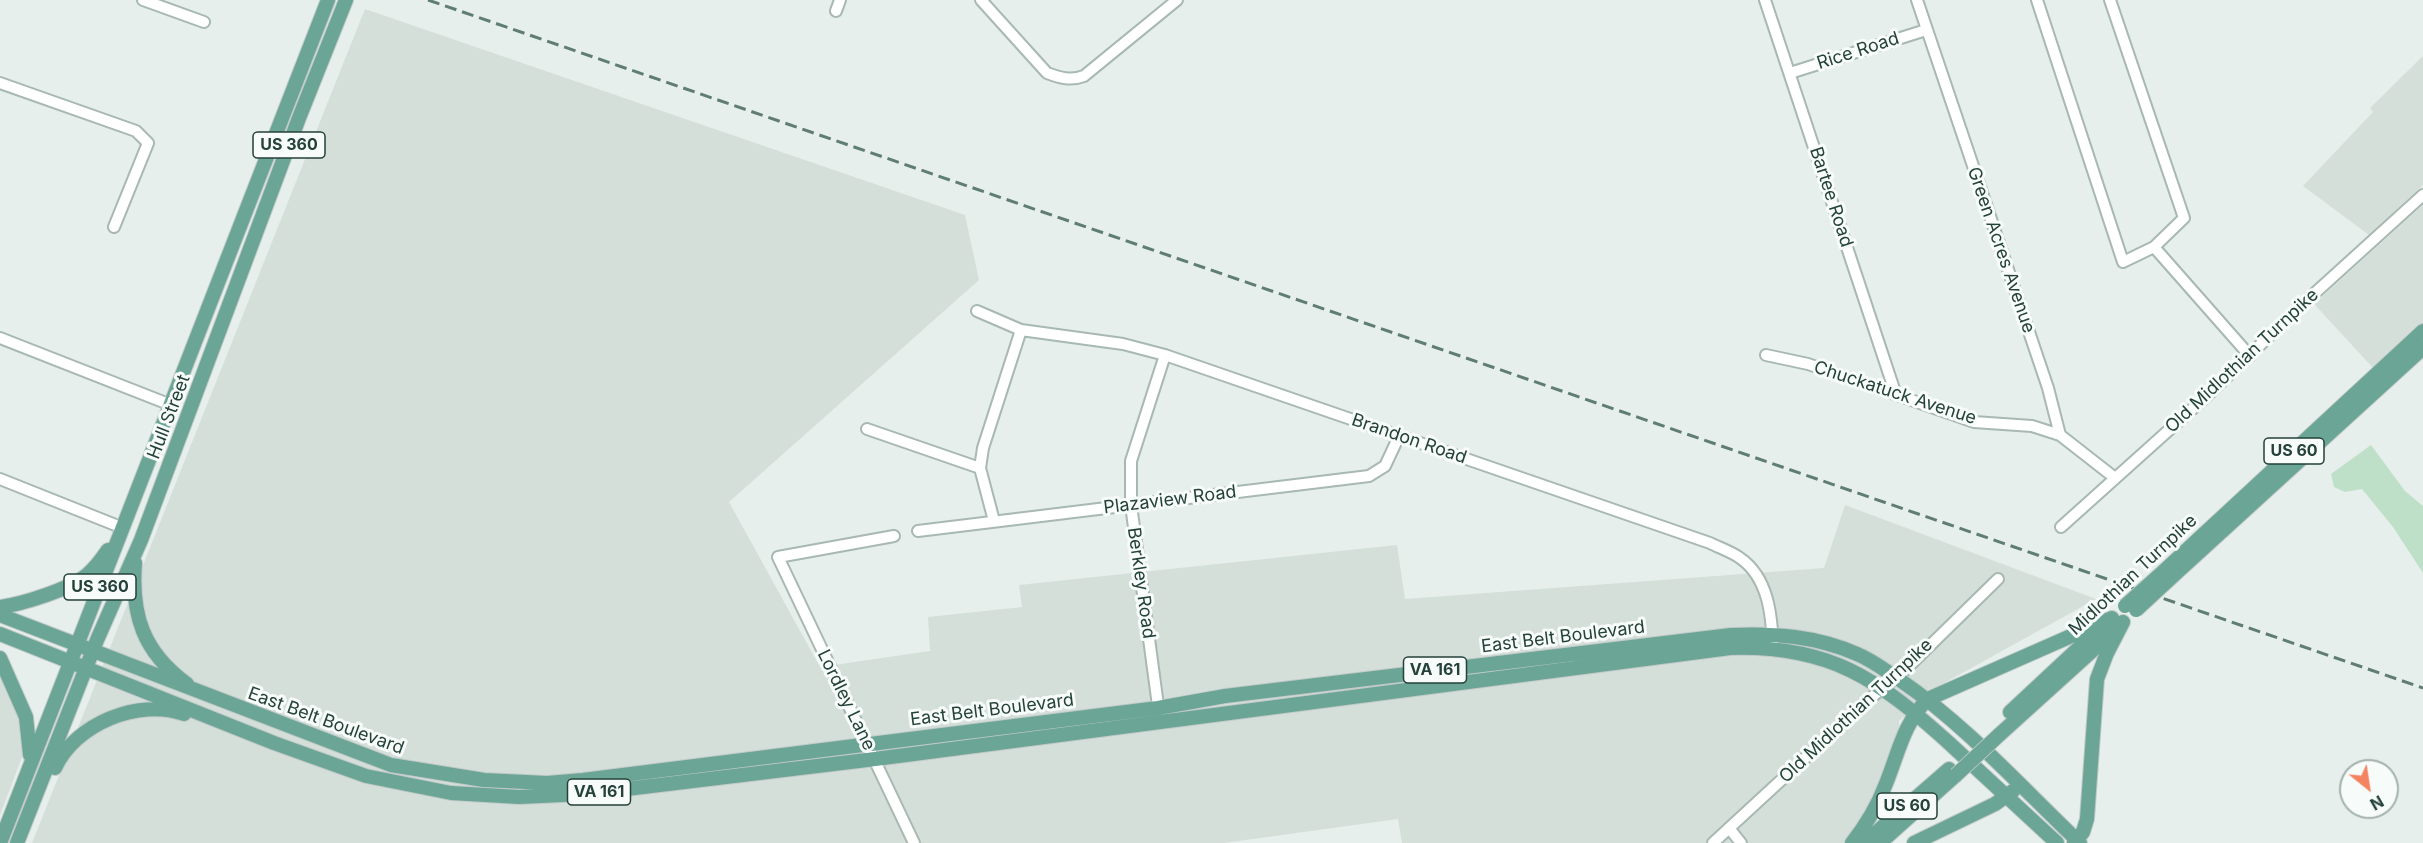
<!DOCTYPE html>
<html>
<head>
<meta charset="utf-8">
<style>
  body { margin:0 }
  #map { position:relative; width:2423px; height:843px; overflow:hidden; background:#e6efeb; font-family:Inter,sans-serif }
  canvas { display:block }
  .north { position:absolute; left:2339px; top:759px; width:60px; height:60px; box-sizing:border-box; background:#f7fbf9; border:2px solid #a3b1ad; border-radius:50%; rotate:150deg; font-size:16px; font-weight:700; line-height:24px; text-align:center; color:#24423a }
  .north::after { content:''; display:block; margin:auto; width:21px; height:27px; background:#f4845f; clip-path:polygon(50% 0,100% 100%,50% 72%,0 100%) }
</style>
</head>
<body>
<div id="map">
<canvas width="2423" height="843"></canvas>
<div class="north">N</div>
</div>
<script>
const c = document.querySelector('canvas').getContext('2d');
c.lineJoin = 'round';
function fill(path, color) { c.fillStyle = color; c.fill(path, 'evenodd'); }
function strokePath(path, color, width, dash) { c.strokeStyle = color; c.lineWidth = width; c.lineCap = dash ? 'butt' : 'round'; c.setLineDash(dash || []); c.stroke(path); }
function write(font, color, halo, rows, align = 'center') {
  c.font = font + ' Inter,sans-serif'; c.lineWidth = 6; c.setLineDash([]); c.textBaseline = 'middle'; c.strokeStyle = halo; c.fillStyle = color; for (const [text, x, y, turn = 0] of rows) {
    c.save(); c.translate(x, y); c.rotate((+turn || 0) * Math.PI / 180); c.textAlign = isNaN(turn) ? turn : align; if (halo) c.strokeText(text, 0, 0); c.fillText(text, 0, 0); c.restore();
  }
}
const built = new Path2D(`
  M365,9l600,206 14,65 -250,222 91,165 110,-16 -2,-34 94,-10 -3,-22 378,-40 8,54 419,-31 21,-63 251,94 -159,88 -38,34v12l-31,82 -19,28h-447l-4,-24 -174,24h-1192z
  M2423,56v129l-54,50 -66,-49 70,-74 -3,-4z
  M2423,205v120l-48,45 -61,-66z
  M0,667l23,57 1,28 -24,63z`);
const green = new Path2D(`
  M2371,445l34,46 18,15v67l-30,-46 -31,-38 -17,3 -11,-5 -3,-13z`);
const minor = new Path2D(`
  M143,0l61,22
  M981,0l66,73c13,5 24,8 37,3l93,-76
  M1765,0l131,395
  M1917,0l131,388 12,47 55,43
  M2037,0l86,262 31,-15 30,-29 -74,-218
  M836,11l4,-11
  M1790,73l136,-43
  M0,83l136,48 12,12 -34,84
  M2154,247l96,109
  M977,311l44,19 102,14 42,11 545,188c10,5 22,9 30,15 29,20 32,59 33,91
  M0,338l171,67
  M1766,355l42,9 166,58 58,4 28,9
  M867,429l113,39
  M0,479l123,49
  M994,521l-14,-53 3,-20 38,-118
  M2061,527l147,-132 97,-93 118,-107
  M918,531l451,-55 16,-10 14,-30
  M894,536l-116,21 136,286
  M1159,713l-28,-208v-44l34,-106
  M1729,828l12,15
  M1713,843l154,-142 38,-31 93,-91`);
const major = new Path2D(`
  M135,563c-4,52 8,89 52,121
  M2164,571l259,-240
  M2175,574l248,-226
  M0,607c23,-3 70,-18 87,-32 9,-8 15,-16 21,-25
  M0,615l391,150 93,15 63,3 36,-3 575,-72 67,-12 506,-61c43,-2 85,1 126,19 15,6 29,17 43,26 67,46 121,107 180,163
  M0,634l274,109 92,33 85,17 68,4 66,-3 290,-35 855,-111c100,-3 148,31 219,95 36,33 72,67 108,100
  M0,658l26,59 4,38
  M2010,712l89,-83
  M1999,735l116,-105
  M55,768c20,-44 83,-70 129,-54
  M0,843l328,-843
  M17,843l80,-203 44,-100 158,-422 47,-118
  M1852,843c14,-18 25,-36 33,-57 13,-31 18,-63 43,-87l184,-81
  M1864,843l85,-74
  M1880,843l76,-68
  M1914,843l81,-39 18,-13
  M2074,843l9,-11 4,-13 10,-140 10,-26 16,-31`);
const rail = new Path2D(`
  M428,0l1995,688`);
const majorBridge = new Path2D(`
  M2125,606l39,-35
  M2136,610l39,-36
  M1956,775l43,-40`);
const shields = [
  [289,145,72],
  [2294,451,60],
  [100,587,72],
  [1435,670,63],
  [599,792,63],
  [1907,806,60]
];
const shieldNames = [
  ["US 360",289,145],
  ["US 60",2294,451],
  ["US 360",100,587],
  ["VA 161",1435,670],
  ["VA 161",599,792],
  ["US 60",1907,806]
];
const streetNames = [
  ["Rice Road",1858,51,-18],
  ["Bartee Road",1831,197,72],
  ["Green Acres Avenue",2001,250,71],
  ["Old Midlothian Turnpike",2242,361,-43],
  ["Chuckatuck Avenue",1895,393,18],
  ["Hull Street",169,417,-69],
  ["Brandon Road",1409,439,19],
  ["Plazaview Road",1170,500,-7],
  ["Midlothian Turnpike",2133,575,-43],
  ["Berkley Road",1141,583,82],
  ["East Belt Boulevard",1563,637,-7],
  ["Lordley Lane",846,700,64],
  ["East Belt Boulevard",992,710,-7],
  ["Old Midlothian Turnpike",1856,711,-43],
  ["East Belt Boulevard",326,721,20]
];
fill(built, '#d4dfda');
fill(green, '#bfe0c8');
strokePath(minor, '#a8b8b2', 14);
strokePath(major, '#c2cac8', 16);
strokePath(minor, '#fff', 10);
strokePath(major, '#6aa596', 14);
strokePath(rail, '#5f7d75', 3, [12, 6]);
strokePath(majorBridge, '#c2cac8', 16, []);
strokePath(majorBridge, '#6aa596', 14);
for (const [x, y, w] of shields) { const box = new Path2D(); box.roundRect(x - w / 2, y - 13, w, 26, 4.5); c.fillStyle = '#f7fbf9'; c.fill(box); strokePath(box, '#24423a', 1.5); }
write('bold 16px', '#24423a', null, shieldNames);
write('18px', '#24423a', '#f7fbf9', streetNames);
</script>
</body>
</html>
